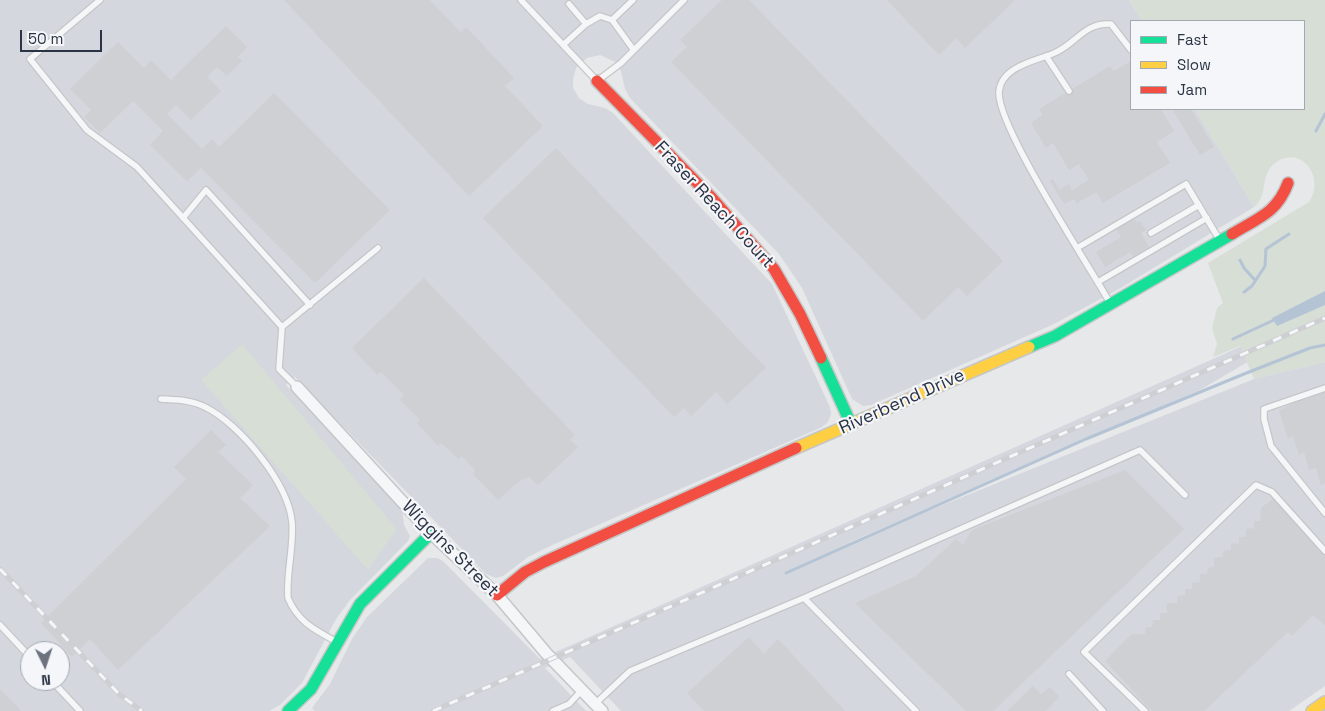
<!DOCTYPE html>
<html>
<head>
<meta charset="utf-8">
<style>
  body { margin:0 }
  #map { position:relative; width:1325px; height:711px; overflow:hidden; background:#e6e8ea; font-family:"Space Grotesk",sans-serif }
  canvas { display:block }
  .legend { position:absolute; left:1130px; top:20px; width:175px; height:90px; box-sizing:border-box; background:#f4f6f9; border:1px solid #a4a8b1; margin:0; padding:6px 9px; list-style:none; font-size:15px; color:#2b3445 }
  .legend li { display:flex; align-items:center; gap:10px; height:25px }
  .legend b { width:25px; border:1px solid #a4a8b1 }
  .north { position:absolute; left:20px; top:641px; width:50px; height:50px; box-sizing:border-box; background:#f4f6f9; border:1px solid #a4a8b1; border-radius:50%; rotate:176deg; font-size:14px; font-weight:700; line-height:20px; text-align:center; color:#2b3445 }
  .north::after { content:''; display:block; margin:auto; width:18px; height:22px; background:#6c737f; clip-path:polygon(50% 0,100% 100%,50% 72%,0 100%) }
  .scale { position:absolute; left:20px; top:30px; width:82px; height:22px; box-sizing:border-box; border:2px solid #2b3445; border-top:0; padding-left:6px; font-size:15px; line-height:18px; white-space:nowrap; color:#2b3445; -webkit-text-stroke:4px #f4f6f9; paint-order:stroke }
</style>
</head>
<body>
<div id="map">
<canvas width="1325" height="711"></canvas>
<ul class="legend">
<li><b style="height:6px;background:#16e098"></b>Fast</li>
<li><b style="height:6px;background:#ffcf43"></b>Slow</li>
<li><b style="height:6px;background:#f24e42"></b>Jam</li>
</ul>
<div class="north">N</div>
<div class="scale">50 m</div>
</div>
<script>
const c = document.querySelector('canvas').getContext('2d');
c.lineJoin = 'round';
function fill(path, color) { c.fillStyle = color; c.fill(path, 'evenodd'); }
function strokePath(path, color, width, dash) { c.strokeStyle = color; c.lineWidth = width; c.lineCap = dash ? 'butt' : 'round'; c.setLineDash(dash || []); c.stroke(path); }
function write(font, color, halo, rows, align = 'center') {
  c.font = font + ' "Space Grotesk",sans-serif'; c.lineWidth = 4.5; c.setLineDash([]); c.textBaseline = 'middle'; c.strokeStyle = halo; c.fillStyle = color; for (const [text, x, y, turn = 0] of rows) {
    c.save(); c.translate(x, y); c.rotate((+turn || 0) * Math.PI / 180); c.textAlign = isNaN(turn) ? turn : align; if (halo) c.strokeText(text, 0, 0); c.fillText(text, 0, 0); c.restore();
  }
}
const built = new Path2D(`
  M0,0h1129l13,21h-11v88h64l59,98 -135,82 -65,35 -183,81 -8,1 -11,-7 -50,-111 -23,-34 -149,-156 -5,-9 -4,-18 -6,-9 -15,-7 -13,3 -11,10 -3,11v9l6,10 9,6 17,4 8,5 159,171 58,123 1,7 -3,8 -6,5 -272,119 -22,11 -25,19 -7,2 -10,-4 -191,-197 -9,8 116,122 2,18 6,11 -2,5 -58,59 -14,19 -34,64 -22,22 -11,6h-269zM30,651h30v30h-30z
  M1325,309l-57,41 -68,40 -361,157 415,-168 71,-17v324l-36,25h-668l-51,-54 -25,11 41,43h-271l-3,-3 18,-24 22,-45 15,-22 61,-59h9l6,3 97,98z`);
const green = new Path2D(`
  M1129,0h196v362l-71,17 -14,-33 -27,11 4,-13 -5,-16 5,-20 6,-5 -15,-40 101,-61c16,-22 -5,-56 -31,-41 -20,11 -8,34 -24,46l-59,-98h109v-88h-162z
  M242,344l155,185 -29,41 -167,-190z`);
const water = new Path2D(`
  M1325,291v14l-48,21 -5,-8z`);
const stream = new Path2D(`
  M1316,131l9,-17
  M1240,260l4,8 10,11
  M1244,292l8,-6 13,-20 1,-17 23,-15
  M1233,339l43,-20
  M786,573l300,-134 158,-65 66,-26 15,-3`);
const building = new Path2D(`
  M284,0h146l31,33 5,-6 48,51 -9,8 38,40 -74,70z
  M722,0h27l254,261 -36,35 -9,-9 -35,34 -252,-259 16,-15 -7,-7z
  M887,0h128l-50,48 -9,-10 -17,17z
  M226,26l21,21 -9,10 4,4 -15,15 -10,-9 -10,10 14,14 -30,29 -15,-15 -9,9 35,35 10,-10 7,8 55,-54 116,117 -75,73 -114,-115 -14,13 -37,-36 13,-14 -30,-30 -33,32 -16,-16 7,-7 -21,-21 48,-47 26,26 7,-8 20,20z
  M1131,61v48h30l13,22 -17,11 13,21 -67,40 -7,-11 -19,11 -3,-4 -10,5 -14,-23 3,-2 6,11 10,-6 3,6 17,-10 -10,-16 -10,6 -16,-27 -7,5 -15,-25 12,-8 -4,-6 71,-43 4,5z
  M1172,109h19l23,38 -14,8z
  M556,148l210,220 -39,36 -11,-12 -25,24 -7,-8 -10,9 -191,-199z
  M1134,219l3,4 3,-2 6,9 -5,3 8,14 -16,9 -3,-4 -25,15 -9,-15 25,-15 -5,-8z
  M424,278l151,157 -5,5 8,7 -40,38 -9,-8 -11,5 -20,18 -25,-26 2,-4 -13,-14 -3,3 -18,-16 -3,3 -21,-23 3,-3 -20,-20 4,-5 -23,-23 -4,3 -25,-27z
  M1325,392v91l-4,2 -5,-17 -7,2 -5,-18 -5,3 -6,-19 -5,2 -9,-27 21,-12z
  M211,430l15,15 -8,7 35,33 -13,13 30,28 -152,144 -28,-31 -18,18 -31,-34 145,-144 -12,-12z
  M1125,470l59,59 -191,182h-27l-111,-108 61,-27 40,-37 7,6 9,-15z
  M1274,498l51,59v68l-12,-10 -21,21 -4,-4 -84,79h-52l-47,-50 27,-27h13l1,-7h6l1,-7h7v-7h7v-10h10v-7l8,-1v-6h7v-6l8,-1v-8h7l1,-6 6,-1v-9l9,-1v-6l8,-1v-7l8,1v-7h7v-8l8,-1v-7h6l1,-13z
  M749,637l15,17 14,-15 67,72h-141l-17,-18z
  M1033,686l8,8 9,-7 9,10 -13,14h-39z
  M0,689l21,22h-21z`);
const lane = new Path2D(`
  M100,0l-70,59 57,71 50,37 145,160
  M521,0l76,81 24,-18 63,-63
  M569,4l17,20
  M612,20l21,-20
  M563,45l23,-21 14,-8 12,4 21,29
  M1046,56l23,35
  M183,218l23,-28 104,115
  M1151,233l48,-28
  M1077,248l109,-64 33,55
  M1098,282l109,-64
  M1110,303c-21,-38 -113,-176 -111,-211 2,-25 35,-31 53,-38 23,-8 31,-32 59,-30l20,26
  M297,387l-18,-18 3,-42 96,-79
  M1325,388l-61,21v10l7,27 54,67
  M161,399c15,1 31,1 44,8 35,17 83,76 87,115 2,26 -6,51 -4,76 10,24 27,32 49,44
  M804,598l336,-148 45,45
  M0,625l30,32
  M1069,674l34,37
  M52,681l28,30
  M595,704l35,-33 174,-73 112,113
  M553,711l16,-7 13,-14
  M1145,711l-61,-59 172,-167 16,7 53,59`);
const street = new Path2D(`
  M297,387l134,146 66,62 49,58 56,58`);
const fast = new Path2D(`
  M1029,347l26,-11 177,-102
  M821,358l30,66
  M288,711l23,-22 49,-85 71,-71`);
const slow = new Path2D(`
  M796,448l233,-101
  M1312,711l13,-9`);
const jam = new Path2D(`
  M597,81l115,117 62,71 26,45 21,44
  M1232,234c26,-16 45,-21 56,-51
  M497,595l28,-23 19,-10 252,-114`);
const rail = new Path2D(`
  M0,569l119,125 23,17
  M433,711l892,-393`);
const streetNames = [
  ["Fraser Reach Court",714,205,47],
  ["Riverbend Drive",902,402,-24],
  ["Wiggins Street",450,549,45]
];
fill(built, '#d4d7dd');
fill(green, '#d6ded6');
fill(water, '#b4c4d5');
strokePath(stream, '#b4c4d5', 3);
fill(building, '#ced0d3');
strokePath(lane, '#c4c6c8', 8);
strokePath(street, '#c4c6c8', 14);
strokePath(fast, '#c4c6c8', 14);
strokePath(slow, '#c4c6c8', 14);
strokePath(jam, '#c4c6c8', 14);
strokePath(lane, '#f5f6f7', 5.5);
strokePath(street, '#f5f6f7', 11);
strokePath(fast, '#16e098', 11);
strokePath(slow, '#ffcf43', 11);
strokePath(jam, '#f24e42', 11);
strokePath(rail, '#cecfd2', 5);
strokePath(rail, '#f4f6f9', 3, [9]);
write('18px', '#2b3445', '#f4f6f9', streetNames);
</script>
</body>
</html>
